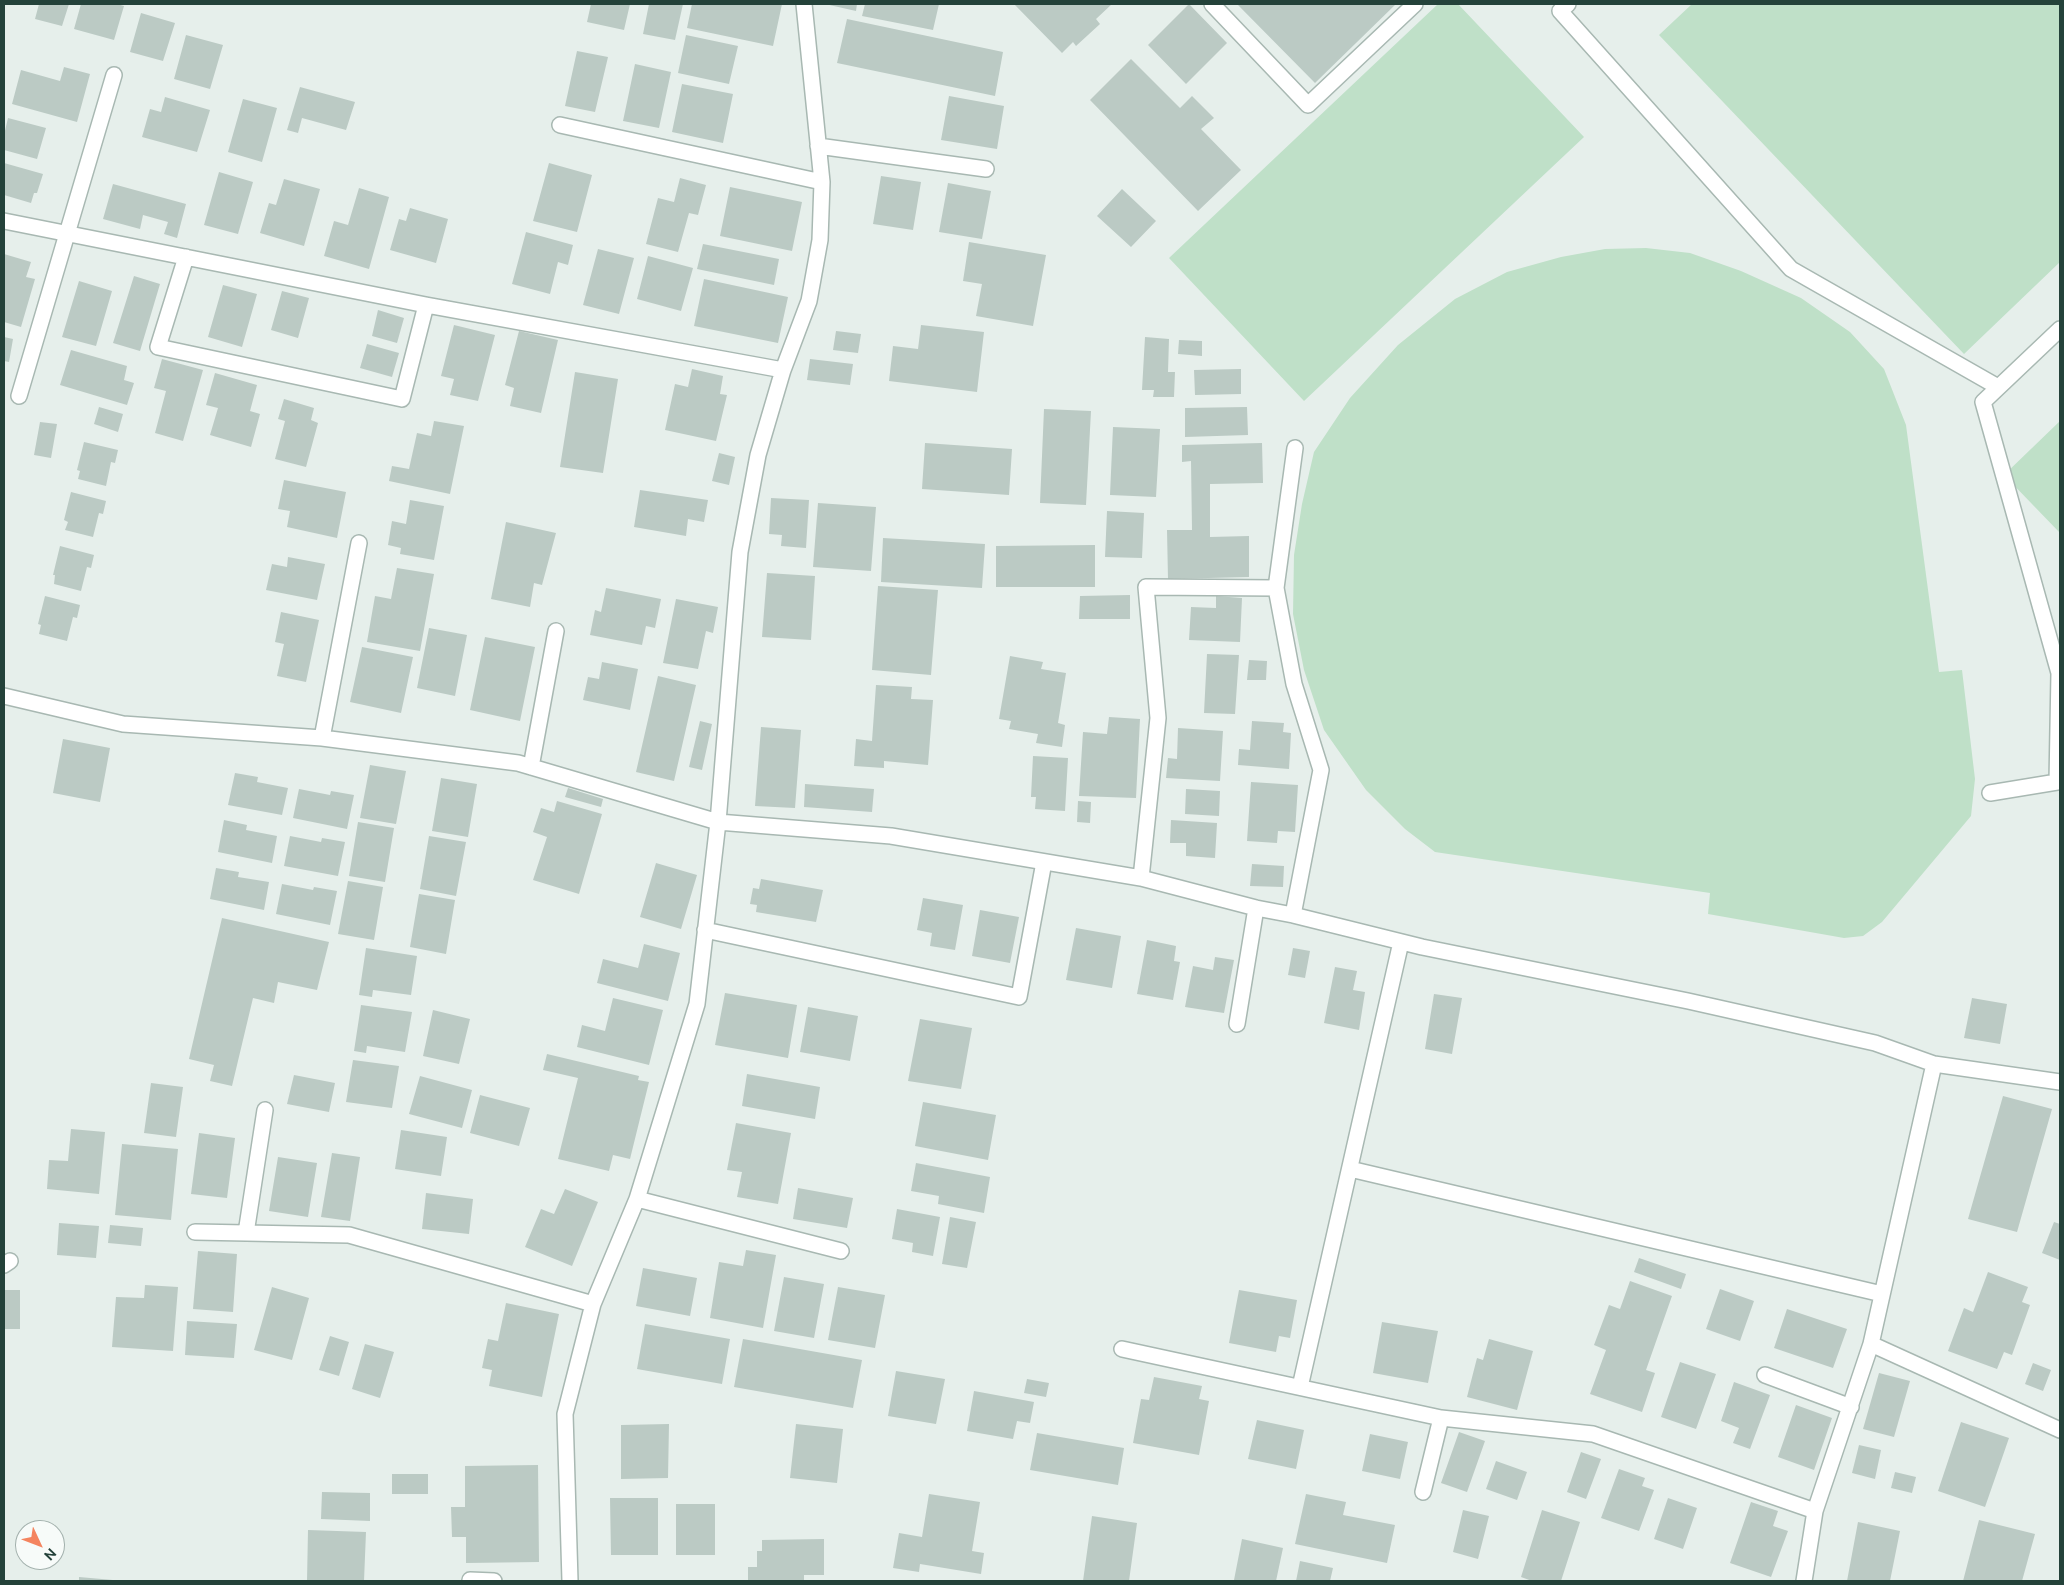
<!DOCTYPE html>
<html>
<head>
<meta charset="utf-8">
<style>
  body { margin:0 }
  #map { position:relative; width:2064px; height:1585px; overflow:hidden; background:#e6efeb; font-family:Ubuntu,sans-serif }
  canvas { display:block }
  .frame { position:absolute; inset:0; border:5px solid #24423a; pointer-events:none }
  .north { position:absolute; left:15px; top:1520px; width:50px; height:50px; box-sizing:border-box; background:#f7fbf9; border:1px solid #a3b1ad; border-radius:50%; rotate:133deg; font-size:14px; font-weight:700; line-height:20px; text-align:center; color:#24423a }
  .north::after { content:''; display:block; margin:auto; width:18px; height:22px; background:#f4845f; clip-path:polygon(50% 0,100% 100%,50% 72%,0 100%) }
</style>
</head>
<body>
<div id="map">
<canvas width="2064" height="1585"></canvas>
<div class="frame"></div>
<div class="north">N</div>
</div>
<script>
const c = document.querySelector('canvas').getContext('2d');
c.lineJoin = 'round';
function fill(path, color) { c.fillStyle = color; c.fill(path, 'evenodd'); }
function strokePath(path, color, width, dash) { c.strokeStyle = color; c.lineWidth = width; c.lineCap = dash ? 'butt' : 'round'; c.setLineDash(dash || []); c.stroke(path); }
const green = new Path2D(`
  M1438,4h20l126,133 -280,264 -135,-143z
  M1692,4h368v258l-96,92 -305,-319z
  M1646,248l44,5 51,18 60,27 49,34 34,37 22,56 33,247 23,-2 13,109 -4,37 -89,106 -19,14 -19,2 -136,-24 2,-21 -275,-41 -30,-23 -39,-39 -42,-60 -20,-60 -11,-56 1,-59 8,-51 12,-52 36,-54 48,-53 57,-46 52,-27 54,-15 44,-8z
  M2060,421v112l-56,-58z`);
const building = new Path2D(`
  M39,4h30l-7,22 -27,-7z
  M81,4h36l7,2 -10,34 -40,-11z
  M591,4h39l-6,26 -37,-8z
  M649,4h34l-8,36 -32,-6z
  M692,4h90l-9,42 -86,-18z
  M825,4h32l-1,7z
  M865,4h74l-6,26 -71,-14z
  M1014,4h98l-16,15 4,5 -24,22 -3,-4 -11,11z
  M1189,4l38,39 -41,41 -38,-39z
  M1237,4h159l-81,79z
  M141,13l34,10 -12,38 -33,-9z
  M847,19l156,33 -8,44 -158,-33z
  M186,35l37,10 -13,44 -36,-10z
  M686,35l52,11 -9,38 -51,-11z
  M577,51l31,6 -13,55 -30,-6z
  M1131,59l49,49 12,-12 22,22 -13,11 40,41 -43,41 -108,-111z
  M635,64l36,8 -12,56 -36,-7z
  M64,67l26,7 -13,48 -65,-18 9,-34 39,11z
  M682,84l51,10 -10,49 -51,-11z
  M300,87l55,15 -9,28 -44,-12 -4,15 -11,-3z
  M949,96l55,10 -7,43 -56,-9z
  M165,97l45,13 -13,42 -55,-15 8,-28 11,3z
  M243,99l34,9 -15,54 -34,-10z
  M8,118l38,10 -9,31 -33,-9v-15z
  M4,163l39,11 -6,19h-3l-3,10 -27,-8z
  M549,163l43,12 -15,57 -44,-11z
  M219,172l34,10 -15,52 -34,-9z
  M881,176l40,6 -8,48 -40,-6z
  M680,178l26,7 -8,30 -9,-2 -11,39 -32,-8 12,-46 16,4z
  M284,179l36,10 -16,57 -44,-13 9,-30 7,2z
  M948,183l43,8 -9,48 -43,-7z
  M113,184l73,20 -9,34 -13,-4 4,-12 -25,-7 -3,14 -37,-10z
  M730,187l72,15 -10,49 -72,-15z
  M359,188l30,9 -20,72 -45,-13 10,-35 14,4z
  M1122,189l34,32 -25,26 -34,-31z
  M410,208l38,11 -12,44 -46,-13 9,-31 7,2z
  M526,232l47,13 -5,20 -10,-3 -8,32 -38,-10z
  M969,242l77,13 -13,71 -57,-10 6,-32 -19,-3z
  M703,244l76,15 -5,26 -77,-16z
  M598,249l36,9 -15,56 -36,-9z
  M4,254l27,8 -5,15 9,2 -14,48 -17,-5z
  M648,256l45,12 -12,43 -44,-12z
  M134,276l26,8 -20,67 -27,-8z
  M704,279l84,18 -10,46 -84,-17z
  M79,281l33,10 -16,55 -34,-9z
  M223,285l34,9 -15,53 -34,-10z
  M282,291l27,7 -11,40 -27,-8z
  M378,310l26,8 -7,25 -25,-7z
  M454,325l41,10 -17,66 -28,-6 4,-16 -13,-3z
  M921,325l63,7 -7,60 -88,-11 4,-35 25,3z
  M519,331l39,9 -17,73 -31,-7 4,-18 -9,-3z
  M836,331l25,3 -3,19 -25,-3z
  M4,337l9,2 -4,23 -5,-1z
  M1145,337l24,2 -1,33h7l-1,25h-21l1,-7h-12z
  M1179,340l23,1v15l-24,-2z
  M367,344l32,9 -7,24 -32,-9z
  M71,350l56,16 -3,14 10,3 -7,22 -67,-20z
  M162,359l41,11 -20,71 -28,-8 11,-42 -12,-3z
  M810,359l43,5 -3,21 -43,-5z
  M692,369l31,7 -3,18 7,1 -11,46 -51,-11 10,-46 13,3z
  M1241,369v25l-46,1 -1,-25z
  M575,372l43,7 -15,94 -43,-6z
  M215,373l42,12 -7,26 10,3 -9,33 -41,-12 8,-27 -12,-3z
  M284,399l30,9 -3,12 7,3 -12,44 -31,-8 10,-38 -7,-2z
  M99,407l24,7 -5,18 -24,-8z
  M1247,407l1,28 -63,2v-29z
  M1044,409l47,2 -5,94 -46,-2z
  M434,421l30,5 -14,68 -61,-13 3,-15 17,3 8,-36 14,3z
  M40,422l17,2 -6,34 -17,-3z
  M1113,427l47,2 -4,68 -46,-2z
  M84,442l34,8 -3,13 -4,-1 -5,24 -28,-7 2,-8 -3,-1z
  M925,443l87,6 -3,46 -87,-6z
  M1262,443l1,40 -53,1v53l39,-1v41l-81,2 -1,-49h25l-1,-69 -9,1v-17z
  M719,453l16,4 -6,28 -17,-4z
  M284,480l62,12 -9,46 -50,-11 3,-16 -12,-2z
  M640,490l68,10 -4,22 -16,-3 -2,17 -52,-9z
  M71,492l35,9 -3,13 -4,-1 -6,24 -28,-7 3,-8 -4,-2z
  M771,498l38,2 -3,48 -25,-2 1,-11 -13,-1z
  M410,500l34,6 -10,54 -34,-6 1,-6 -13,-3 4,-24 14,3z
  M818,503l58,4 -5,64 -58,-4z
  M1107,511l37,2 -2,45 -37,-1z
  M506,522l50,11 -14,52 -8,-2 -4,24 -39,-8z
  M883,538l102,6 -3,44 -101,-6z
  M1095,545v42h-99v-41z
  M60,546l34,9 -3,13 -4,-1 -6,24 -27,-7 1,-9h-2z
  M288,557l37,7 -8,36 -51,-10 6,-26 15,3z
  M397,568l37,6 -14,77 -53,-9 8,-46 16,3z
  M767,573l48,3 -4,64 -49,-3z
  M878,586l60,4 -7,85 -59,-5z
  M606,588l55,11 -6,29 -9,-2 -4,19 -52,-10 5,-25 6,2z
  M1130,595v24h-51l1,-23z
  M45,596l35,9 -3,13 -4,-1 -6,24 -28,-7 2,-9 -3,-1z
  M1216,596l26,2 -2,44 -51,-2 2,-33 25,1z
  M676,599l42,8 -5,26 -7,-2 -8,38 -35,-6z
  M281,612l38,8 -13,62 -29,-6 7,-32 -9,-2z
  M429,628l38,7 -12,61 -38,-8z
  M485,637l50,10 -15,74 -50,-11z
  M362,647l51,10 -12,56 -51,-11z
  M1207,654l32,1 -4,59 -31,-1z
  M1010,656l33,6 -2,7 25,4 -8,50 7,2 -3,22 -26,-4 2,-9 -29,-5 2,-8 -12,-2z
  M1249,660l18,1 -1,19h-19z
  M602,662l36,7 -8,41 -47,-10 5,-23 11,2z
  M658,676l38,9 -22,96 -38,-9z
  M876,685l36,2 -1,12 22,1 -5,65 -44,-4v7l-30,-2 2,-27 16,2z
  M1109,717l31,2 -4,79 -57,-2 4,-64 24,2z
  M700,721l12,3 -10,46 -13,-3z
  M1252,721l32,2 -1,9 8,1 -2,36 -51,-4 1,-16 11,1z
  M761,727l40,3 -6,78 -40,-2z
  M1178,728l45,3 -3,50 -54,-3 2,-20 9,1z
  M63,739l47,9 -10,54 -47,-9z
  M1033,756l35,2 -3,53 -30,-2 1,-12h-5z
  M370,765l36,6 -10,53 -36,-6z
  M235,773l23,4 -1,5 31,6 -6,27 -54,-10z
  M441,778l36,6 -9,53 -36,-6z
  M1251,782l47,3 -3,47 -17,-1 -1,12 -30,-2z
  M805,784l69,5 -2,23 -68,-5z
  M568,788l35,11 -2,8 -36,-10z
  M299,789l31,6 1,-4 23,4 -7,34 -54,-11z
  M1186,789l34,2 -1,25 -34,-2z
  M557,801l45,13 -23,80 -46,-14 14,-43 -14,-5 8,-24 13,4z
  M1078,801l13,1 -1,21 -13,-1z
  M224,820l23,5 -1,5 31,6 -5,27 -54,-11z
  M1171,820l46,3 -2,35 -29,-2v-13h-16z
  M358,822l36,6 -9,54 -36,-6z
  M290,836l31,6 1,-4 23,4 -7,34 -54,-10z
  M429,836l37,6 -10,54 -36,-7z
  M656,863l41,12 -16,54 -41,-12z
  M1252,864l32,2 -1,21 -33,-1z
  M216,868l23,4 -1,5 31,5 -5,28 -54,-11z
  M761,879l62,11 -7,32 -60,-10 1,-7 -7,-1 3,-16 6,1z
  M348,881l35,6 -9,53 -36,-6z
  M282,884l31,6 1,-3 23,4 -7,34 -54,-11z
  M419,894l36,6 -9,54 -36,-7z
  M923,898l40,7 -8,45 -25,-4 2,-13 -15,-3z
  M980,910l39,7 -9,46 -38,-7z
  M222,918l107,24 -12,48 -39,-8 -4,21 -21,-5 -21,88 -22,-5 4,-16 -25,-6z
  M1076,928l45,8 -9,52 -46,-8z
  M1147,940l29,6 -2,15 6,1 -7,38 -36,-6z
  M644,944l36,9 -12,48 -71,-18 6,-24 35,9z
  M366,948l51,8 -6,39 -38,-5 -1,7 -13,-2z
  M1293,948l17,3 -5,27 -17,-3z
  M1215,957l19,3 -10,53 -39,-6 8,-41 20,4z
  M1335,967l22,4 -4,19 12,2 -6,38 -35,-7z
  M725,993l72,12 -9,53 -73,-13z
  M1434,994l28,4 -10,56 -27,-5z
  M613,998l50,12 -14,55 -72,-18 5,-22 23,6z
  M1972,998l35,6 -7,40 -36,-6z
  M361,1005l51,7 -7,40 -38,-6 -1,7 -12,-2z
  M808,1007l50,9 -8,45 -50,-9z
  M433,1010l37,9 -11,45 -36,-8z
  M920,1019l52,9 -11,61 -53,-8z
  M547,1054l92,22 -1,4 11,2 -19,77 -17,-4 -4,16 -51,-12 20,-81 -35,-8z
  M353,1060l46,6 -7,42 -46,-6z
  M747,1074l73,13 -5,32 -73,-13z
  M294,1075l41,8 -6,29 -42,-8z
  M420,1076l52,14 -10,38 -53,-14z
  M151,1083l32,4 -7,50 -32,-4z
  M480,1095l50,13 -11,38 -49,-13z
  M2003,1096l49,13 -35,123 -49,-13z
  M923,1102l73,13 -8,45 -73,-14z
  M736,1123l55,10 -13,71 -41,-7 5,-25 -15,-2z
  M71,1129l34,3 -6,62 -52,-5 2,-29 19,1z
  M401,1130l46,7 -6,39 -46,-7z
  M199,1133l36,5 -8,60 -36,-4z
  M122,1144l56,5 -7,71 -56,-5z
  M332,1153l28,4 -10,64 -29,-4z
  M278,1157l39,6 -9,54 -39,-6z
  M916,1163l74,14 -6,36 -46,-9 1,-8 -28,-5z
  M798,1188l55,10 -6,30 -54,-9z
  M565,1189l33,13 -26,64 -47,-19 16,-38 13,5z
  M426,1193l47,6 -4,35 -47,-5z
  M897,1209l43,8 -7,39 -21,-4 1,-9 -21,-4z
  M950,1217l26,5 -9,46 -25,-4z
  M2054,1222l6,2v36l-18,-7z
  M59,1223l40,3 -3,32 -39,-3z
  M110,1225l33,3 -2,18 -33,-3z
  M746,1250l30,5 -13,73 -53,-10 9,-56 24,4z
  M198,1251l39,3 -4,58 -40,-3z
  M1639,1258l47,16 -5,15 -47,-17z
  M643,1268l54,10 -7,38 -54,-10z
  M1988,1272l40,15 -6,15 8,3 -18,50 -8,-3 -7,17 -49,-18 16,-43 9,4z
  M784,1277l40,7 -10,54 -40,-7z
  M1630,1281l42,15 -26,74 9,3 -13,39 -52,-18 16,-44 -12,-5 15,-40 11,4z
  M145,1285l33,2 -5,64 -61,-4 4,-50 28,1z
  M272,1287l37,11 -17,62 -38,-10z
  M838,1287l47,8 -10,53 -47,-8z
  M1720,1289l34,12 -14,40 -34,-12z
  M4,1290h16v39h-16z
  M1239,1290l58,10 -7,38 -11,-2 -3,16 -47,-9z
  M506,1303l53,11 -17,83 -53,-11 3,-16 -10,-2 6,-29 10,2z
  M1787,1309l60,20 -14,39 -59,-20z
  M187,1321l50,3 -3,34 -49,-3z
  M1382,1322l56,9 -10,52 -55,-10z
  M645,1324l85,15 -8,45 -85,-15z
  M330,1336l19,6 -10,34 -20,-6z
  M743,1339l119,21 -9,48 -119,-21z
  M1489,1339l44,12 -16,59 -50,-13 10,-39 6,2z
  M365,1344l29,8 -14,46 -28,-9z
  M1680,1362l36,12 -20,55 -35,-12z
  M2033,1363l18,7 -8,21 -18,-7z
  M896,1371l49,8 -9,45 -48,-8z
  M1879,1373l31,8 -16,56 -31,-8z
  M1154,1377l48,9 -3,13 10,2 -10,54 -66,-12 8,-44 8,1z
  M1027,1379l22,4 -3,14 -22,-4z
  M1734,1382l36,13 -20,54 -17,-6 6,-15 -18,-7z
  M974,1391l60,11 -4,21 -13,-2 -4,18 -46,-8z
  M1796,1405l36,13 -18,52 -36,-13z
  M1257,1420l47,10 -8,39 -48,-10z
  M1961,1422l48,16 -24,69 -47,-16z
  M669,1424l-1,54 -47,1v-54z
  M796,1424l47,5 -6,54 -47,-5z
  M1459,1432l26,9 -18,51 -26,-9z
  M1037,1433l87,15 -6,37 -88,-15z
  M1370,1434l38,8 -8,37 -38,-8z
  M1859,1445l22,5 -6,29 -23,-6z
  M1581,1452l20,7 -15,40 -19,-7z
  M1496,1461l31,11 -10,28 -31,-11z
  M538,1465l1,97 -73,1v-26h-14l-1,-30h14v-41z
  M1619,1469l26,9 -3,8 12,4 -15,41 -38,-13z
  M1895,1472l21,5 -4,16 -21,-5z
  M392,1474h36v20h-36z
  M322,1492l48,1v28l-49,-2z
  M929,1494l51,8 -8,49 12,2 -3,21 -61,-10 -1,8 -26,-4 6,-35 23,4z
  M1306,1494l40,8 -3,13 52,10 -8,38 -92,-19z
  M610,1498h48v57h-47z
  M1668,1498l29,10 -14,41 -29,-10z
  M1751,1502l27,9 -5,15 15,5 -17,46 -41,-14z
  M676,1504h39v51h-39z
  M1463,1510l26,6 -11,43 -25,-7z
  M1542,1510l38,12 -19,59h-29l-11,-4z
  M1092,1516l45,7 -8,58h-46z
  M1979,1520l56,14 -13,47h-59z
  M1858,1522l42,9 -10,50h-43z
  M308,1530l58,2 -2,49h-57z
  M824,1539v36h-20v6h-56v-14h9v-16h5v-11z
  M1242,1539l41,9 -7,33 -42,-1z
  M1300,1561l33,7 -3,13h-34z
  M79,1577l34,3v1h-34z`);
const lane = new Path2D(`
  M1212,4l96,101 107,-101
  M1568,4l-8,7 231,258 207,118
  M1990,793l67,-11 2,-109 -76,-271 77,-73`);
const street = new Path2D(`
  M560,125l262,57
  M818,146l168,23
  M4,221l422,84 357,65
  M186,257l-28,90 244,52 24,-94
  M19,396l95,-321
  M4,696l119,28 199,14 196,25 200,59 173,14 250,42 115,30 37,7 129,32 266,54 187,42 59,21 126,18
  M322,738l37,-195
  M531,767l25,-136
  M1141,878l17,-160 -12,-131 130,1
  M1293,915l28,-145 -27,-86 -18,-96 19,-140
  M705,930l314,67 25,-135
  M1237,1024l19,-116
  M1350,1169l532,125
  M637,1199l204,52
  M195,1232l154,3 244,69
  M246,1233l19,-123
  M4,1265l6,-4
  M1871,1344l189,86
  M1122,1349l319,69
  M1765,1375l86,32
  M1300,1387l101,-445
  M1423,1492l18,-74 152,16 222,77
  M470,1580l24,1
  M570,1581l-5,-167 28,-110 44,-105 60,-195 21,-182 22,-270 18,-97 25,-85 26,-69 11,-61 2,-58 -18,-178
  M1804,1581l11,-70 56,-167 63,-280`);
fill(green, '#bfe0c8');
fill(building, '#bbcac4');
strokePath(lane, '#a8b8b2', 18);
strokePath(street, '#a8b8b2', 18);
strokePath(lane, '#fff', 15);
strokePath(street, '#fff', 15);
</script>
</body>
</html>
